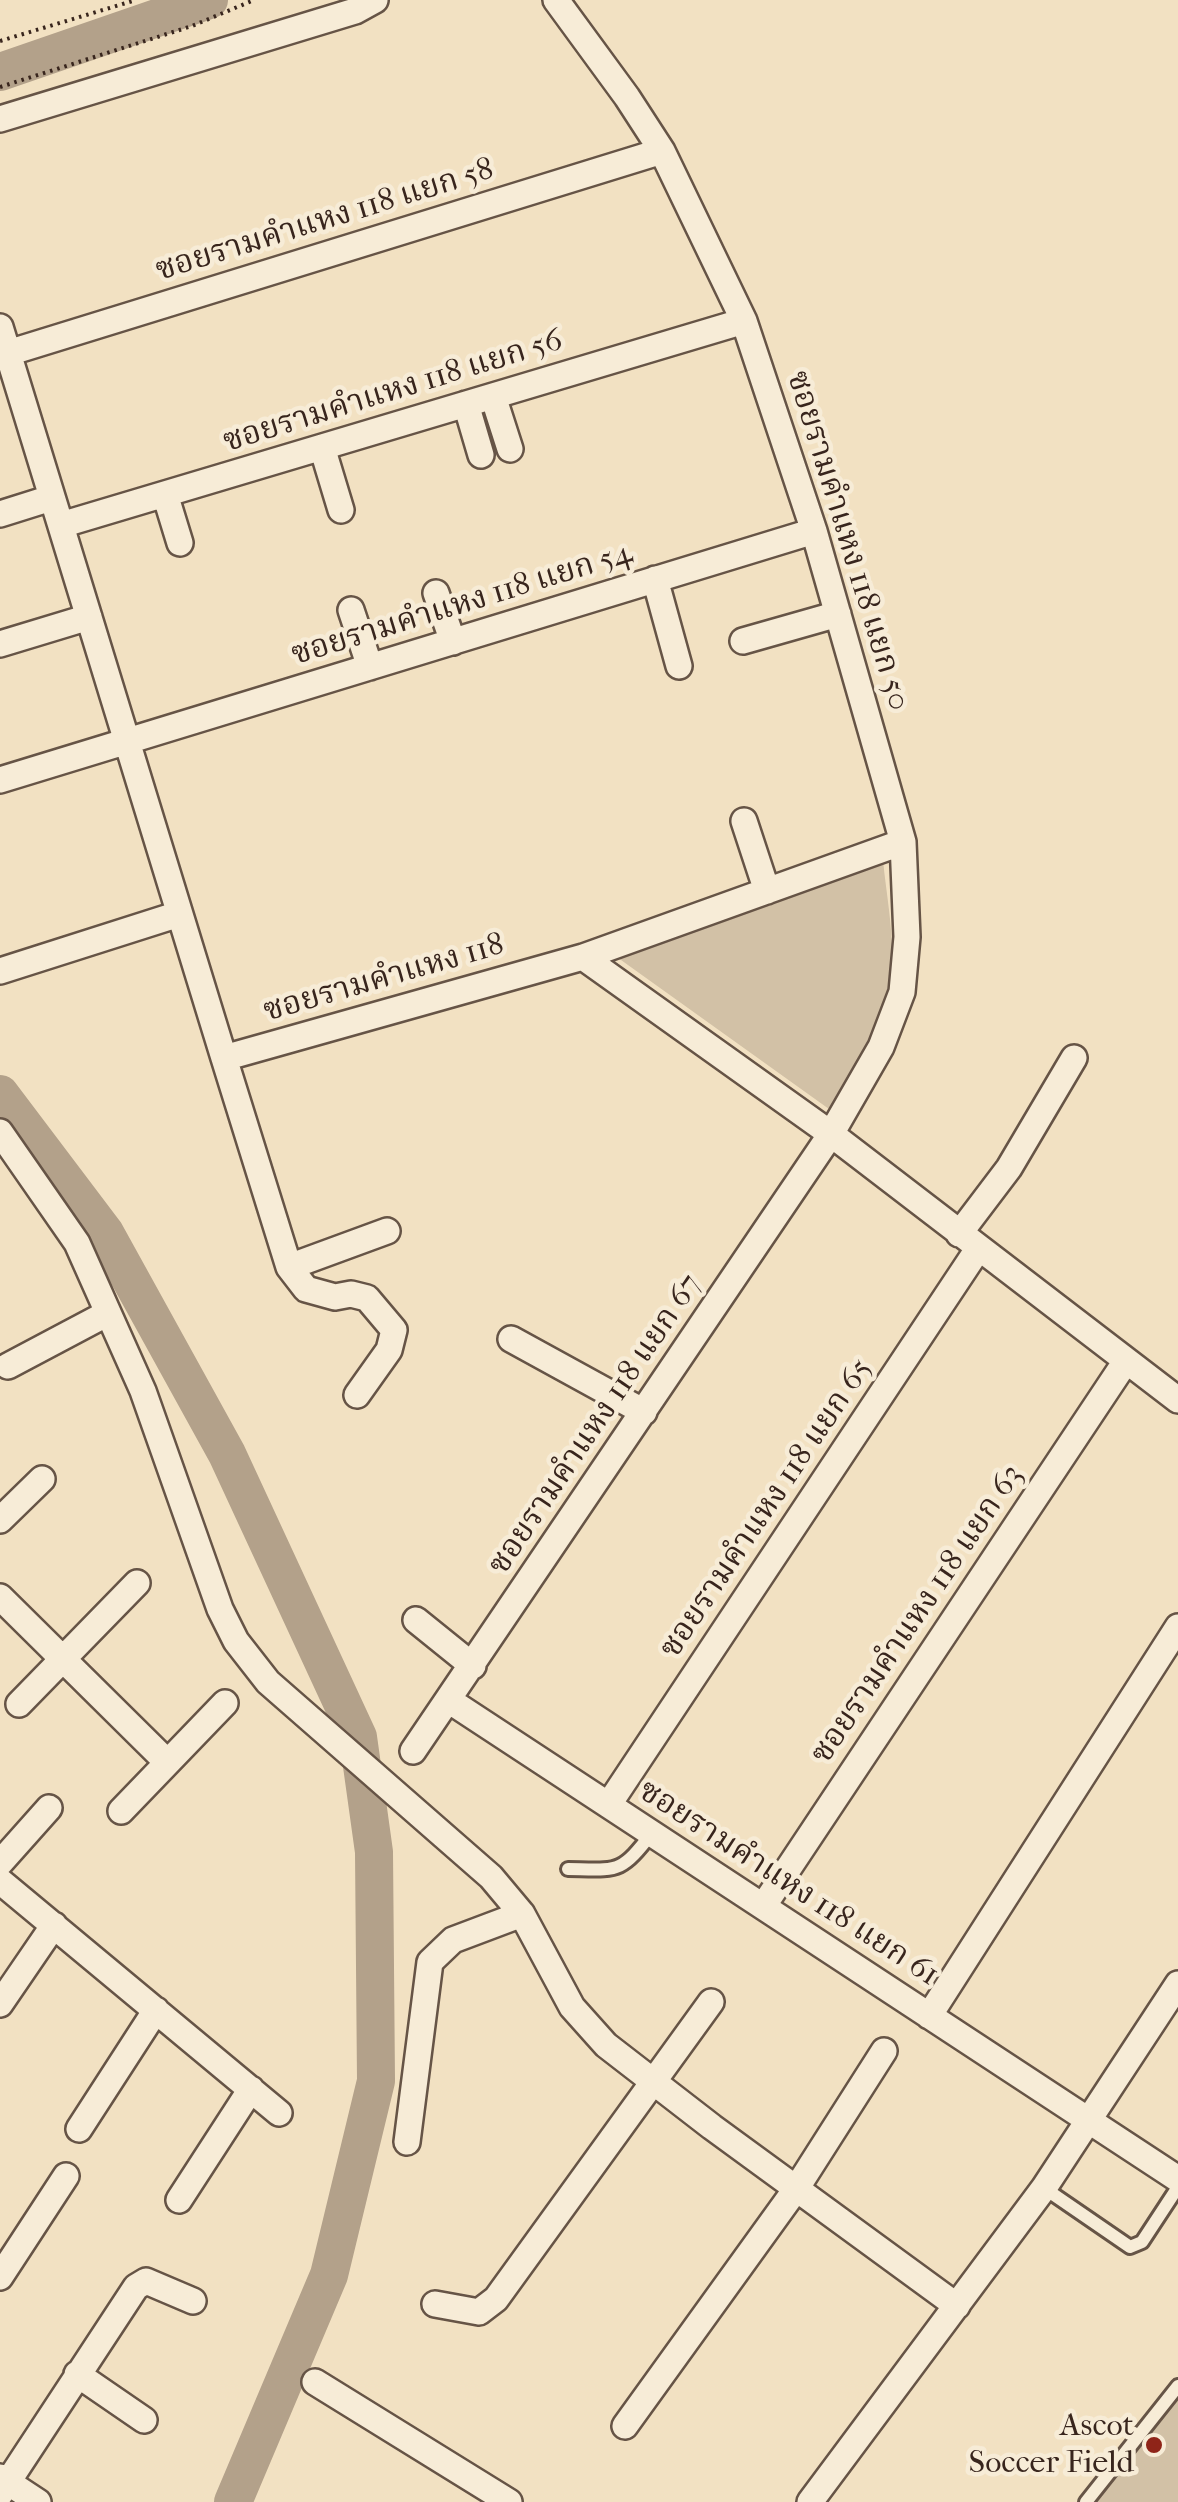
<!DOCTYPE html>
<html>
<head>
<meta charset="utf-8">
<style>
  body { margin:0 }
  canvas { display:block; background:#f2e1c2 }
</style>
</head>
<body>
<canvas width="1178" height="2502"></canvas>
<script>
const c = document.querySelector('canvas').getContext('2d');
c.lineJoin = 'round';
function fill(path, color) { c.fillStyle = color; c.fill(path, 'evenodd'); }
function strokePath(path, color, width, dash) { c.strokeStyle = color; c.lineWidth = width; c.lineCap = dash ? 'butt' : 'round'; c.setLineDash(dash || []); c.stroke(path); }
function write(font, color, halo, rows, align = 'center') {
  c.font = font + ' "IM FELL French Canon","Noto Serif Thai",serif'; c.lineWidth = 9; c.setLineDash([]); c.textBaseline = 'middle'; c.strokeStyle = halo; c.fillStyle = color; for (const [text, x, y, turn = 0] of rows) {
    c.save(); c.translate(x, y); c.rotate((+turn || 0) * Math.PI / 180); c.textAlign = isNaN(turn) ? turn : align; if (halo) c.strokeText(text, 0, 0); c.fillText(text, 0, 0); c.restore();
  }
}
const green = new Path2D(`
  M883,860c3,32 10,67 9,100 -1,48 -35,111 -63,149l-215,-154z
  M1178,2387v115h-93z`);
const river = new Path2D(`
  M0,72l209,-72
  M0,1094l105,139 122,221 131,283 16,115 2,229 -47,194 -96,227`);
const path = new Path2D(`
  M0,41l136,-41
  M0,87l192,-61 62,-26`);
const lane = new Path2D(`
  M568,1869c51,1 52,5 84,-36
  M1044,2188l86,59 12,-5 36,-55
  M1086,2502l92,-116`);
const street = new Path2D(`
  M0,119l355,-108 20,-11
  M0,327l224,731 359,-101 248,177 347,266
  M8,353l654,-202
  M493,396l17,53
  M466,404l15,51
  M322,447l19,63
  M165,494l15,49
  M0,514l51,-16
  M61,525l683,-204
  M655,579l24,87
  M436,593l17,49
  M351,610l19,57
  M743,641l95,-27
  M0,644l89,-27
  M0,780l814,-249
  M744,821l23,70
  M583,957l320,-115
  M0,971l179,-57
  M224,1058l65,209 17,22 29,8 16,-3 16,4 27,32 -5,20 -32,45
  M0,1132l77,111 66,148 77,218 16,32 32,41 223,195 31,37 50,93 34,38 106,82 245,179
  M959,1234l50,-66 65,-110
  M289,1267l98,-36
  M511,1339l133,73
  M8,1366l100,-53
  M0,1520l42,-41
  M0,1597l166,164
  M416,1620l57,46
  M450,1701l728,478
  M19,1704l118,-121
  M413,1751l418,-617 50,-87 21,-55 5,-55 -4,-95 -89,-311 -70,-210 -82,-170 -35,-54 -71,-97
  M609,1804l369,-555
  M121,1811l104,-108
  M0,1863l49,-55
  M0,1881l279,232
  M764,1905l362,-544
  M0,2004l54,-79
  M929,2016l249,-389
  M79,2129l77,-119
  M407,2142l23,-180 23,-22 69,-26
  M179,2200l72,-111
  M0,2277l66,-101
  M435,2304l44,8 17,-13 215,-297
  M77,2374l67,46
  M315,2382l194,120
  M625,2426l171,-237 88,-138
  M0,2477l38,25
  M0,2494l136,-207 10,-6 47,20
  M810,2502l234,-314 134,-204`);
const markers = [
  [1154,2445,10,"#8f2418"]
];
const streetNames = [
  ["ซอยรามคำแหง 118 แยก 58",325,221,-17],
  ["ซอยรามคำแหง 118 แยก 56",393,392,-17],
  ["ซอยรามคำแหง 118 แยก 50",847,541,73],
  ["ซอยรามคำแหง 118 แยก 54",462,605,-17],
  ["ซอยรามคำแหง 118",384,979,-16],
  ["ซอยรามคำแหง 118 แยก 67",596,1425,-56],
  ["ซอยรามคำแหง 118 แยก 65",767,1509,-56],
  ["ซอยรามคำแหง 118 แยก 63",918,1615,-56],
  ["ซอยรามคำแหง 118 แยก 61",788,1884,33]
];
const poiNames = [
  ["Ascot",1134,2427],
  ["Soccer Field",1134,2464]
];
fill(green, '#d2c1a6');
strokePath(river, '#b3a18a', 38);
strokePath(lane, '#665446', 18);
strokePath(street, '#665446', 30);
strokePath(path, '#38251d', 4, [2.5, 5]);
strokePath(lane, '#f7ecd7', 12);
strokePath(street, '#f7ecd7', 25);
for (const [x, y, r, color] of markers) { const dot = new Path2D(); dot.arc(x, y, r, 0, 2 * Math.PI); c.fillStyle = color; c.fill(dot); strokePath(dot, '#f7ecd7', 4); }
write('32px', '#38251d', '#f7ecd7', streetNames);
write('32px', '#38251d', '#f7ecd7', poiNames, 'right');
</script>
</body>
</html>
